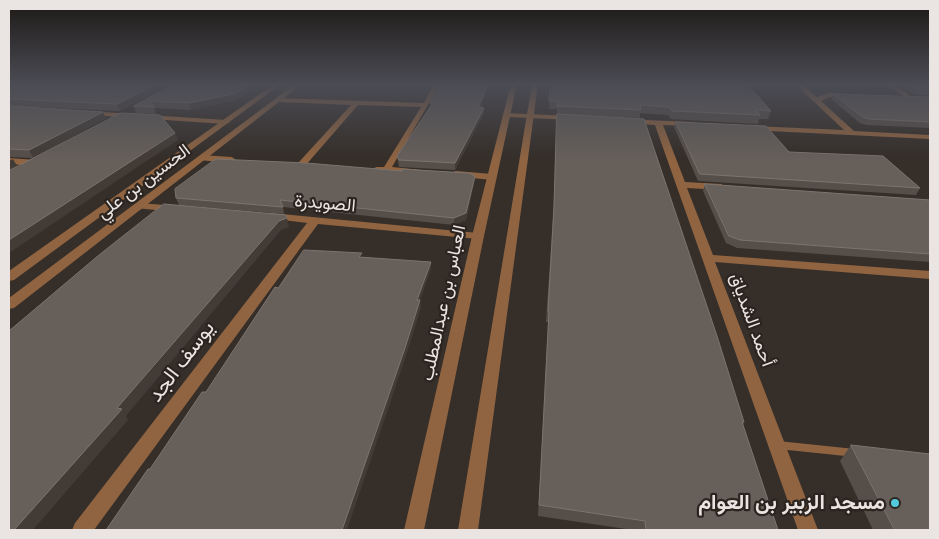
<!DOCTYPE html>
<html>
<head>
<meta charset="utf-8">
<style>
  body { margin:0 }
  #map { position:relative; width:939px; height:539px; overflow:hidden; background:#352e29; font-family:"Space Grotesk",sans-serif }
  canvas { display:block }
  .frame { position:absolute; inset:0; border:10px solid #eae5e2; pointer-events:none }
</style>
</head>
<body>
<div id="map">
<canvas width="939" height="539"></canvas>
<div class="frame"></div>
</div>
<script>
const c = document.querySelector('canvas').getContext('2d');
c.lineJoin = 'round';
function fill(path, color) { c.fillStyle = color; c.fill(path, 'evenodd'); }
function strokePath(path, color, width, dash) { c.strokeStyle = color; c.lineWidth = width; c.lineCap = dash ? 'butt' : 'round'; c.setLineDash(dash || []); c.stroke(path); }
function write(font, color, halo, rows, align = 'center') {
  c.font = font + ' "Space Grotesk",Vazirmatn,sans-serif'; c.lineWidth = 4.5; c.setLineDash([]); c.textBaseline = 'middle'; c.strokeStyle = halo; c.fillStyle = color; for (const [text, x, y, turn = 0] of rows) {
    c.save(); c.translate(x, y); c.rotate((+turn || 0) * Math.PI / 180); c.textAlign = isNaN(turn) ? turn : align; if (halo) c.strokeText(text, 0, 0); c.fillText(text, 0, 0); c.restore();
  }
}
const service = new Path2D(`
  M778,441l77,8 3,1 2,3 -2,3 -3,1 -77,-8 -3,-1 -2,-3 2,-3z`);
const minor = new Path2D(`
  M434,84h6l-48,83 30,3 2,2 -5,3 -33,-2 -12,-4 2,-2h8l37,-60 -63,-2 -53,61 -3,1 -5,-3 2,-2 52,-57 -72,-3 -4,-2 4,-2 145,5z
  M795,84h7l15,13 12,-4 23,1v2l-2,1h-20l-9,4 33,30 76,4v4l-180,-9 -1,-2 4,-2 91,4z
  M886,84h8l19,14 -5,1z
  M86,111l140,9 4,2 -4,2 -137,-9h-3z
  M505,113l68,3 4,2 -4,2 -65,-3h-3z
  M625,119l66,3 4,2 -4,2 -28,-1 22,57 36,2 5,3 -5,3 -34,-2 26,67 217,16v8l-215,-17 103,268h-20l-143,-405 -27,-2 -4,-2z
  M202,155l30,2 4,3 -4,3 -33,-3 -1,-2z
  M9,158l27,2 5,3 -5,3 -27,-2z
  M456,171l36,3 5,3 -5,3 -39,-4v-4z
  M139,203l38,3 5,3 -5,3 -42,-4 -1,-2 1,-2z
  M271,213l207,20 6,3 -6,3 -160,-15 -224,306h-22l3,-7 232,-300 -40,-5 -1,-2 1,-2z`);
const tertiary = new Path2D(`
  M274,84h7l-267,196 -5,1v-10z
  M295,84h7l-288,224 -5,1v-11z
  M511,84h6l-33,152 -60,294h-20l68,-294z
  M532,84h6l-60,446h-20z`);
const wall = new Path2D(`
  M9,84h162l-51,27 -111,-5z
  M174,84h88l-26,16 -45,10 -37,-2 2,6 -20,-1 -2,-7z
  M551,84l220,27 -3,8h-9l-1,5 -87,-5 -3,-4 -28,-2v5l-83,-4v-5h-8z
  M898,84h32v12l-16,-2z
  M487,90l-6,17 3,6 -29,57 -56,-3 -2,-11 33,-49v-4z
  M833,94l97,3v31l-63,-3 -7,-2 -29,-24z
  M9,106l97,12 -73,40 -24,-1z
  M557,114l187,308 -1,3 35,105h-145l-95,-14 10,-194h-2l7,-106z
  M676,122l113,30 131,36 -4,7 -218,-14 -24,-54z
  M401,169l74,7 -1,7 -8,37 -12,5 -171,-18 1,7 -105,-9 -3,-7 226,-27z
  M705,184l225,16v62l-193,-14 -11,-5 -23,-52z
  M851,445l79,85h-57l-33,-69z`);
const shadedWall = new Path2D(`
  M157,84h14l-51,27 -3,-7z
  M250,84h12l-26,16 -45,10 -2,-7z
  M488,85l-1,5 -9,23v-6z
  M484,108v5l-29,57v-7z
  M103,112l3,6 -73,40 -4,-8z
  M175,133l3,7 -169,113v-13z
  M13,159l4,7 -8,6v-11z
  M475,176l-1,7 -8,37 -12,5v-7z
  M287,218l2,9 -8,3 -155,186 2,4 -95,110h-19l103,-122 162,-187z
  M431,262v7l-11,32 1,7 -15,48 -59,174h-5l75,-230z`);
const building = new Path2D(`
  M9,84h148l-40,20 -108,-5z
  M174,84h76l-16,10 -45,9 -40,-2 5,6 -20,-1z
  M551,84h196l24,27 -15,-1 4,5 -88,-4 -2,-4 -30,-2 1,5 -84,-4 1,-5h-9z
  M908,84h22v6l-14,-1z
  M441,85h47l-10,22 6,1 -29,55 -56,-3 -2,-4 36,-53h-3z
  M833,94l97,3v25l-61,-3 -6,-2z
  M9,106l94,6 -74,38 -20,-1z
  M121,113l39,2 15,18 -166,107v-69z
  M557,114l87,5 73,217 27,86h-2l36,108h-132l-1,-9 -106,-16 10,-193 -1,-1 6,-104z
  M676,122l90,4 23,26 94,4 37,32 -220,-14z
  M216,159l90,4 96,8 -1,-2 50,3 18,1 6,3 -9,37 -12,5 -174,-18 3,7 -107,-9 -1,-9z
  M705,184l225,16v54l-190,-14 -11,-4z
  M164,204l122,11 1,3 -8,3 -162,187 5,1 -108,121h-5v-199l90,-76z
  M304,250l58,3 -3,4 72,5 -14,38h3l-15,48 -63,182h-236l42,-61h2l52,-77h4l69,-105 3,1z
  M851,445l79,9v76h-35z`);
const markers = [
  [895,503,5,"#53cadc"]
];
const streetNames = [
  ["الحسين بن علي",144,182,-37],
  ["الصويدرة",325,204,5],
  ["العباس بن عبدالمطلب",444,303,-78],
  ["أحمد الشدياق",751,320,70]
];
const nearStreetnames = [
  ["يوسف الجد",182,362,-53]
];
const nearPoinames = [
  ["مسجد الزبير بن العوام",885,503]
];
fill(service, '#906441');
fill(minor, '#906441');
fill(tertiary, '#906441');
fill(wall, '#564e49');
fill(shadedWall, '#423b36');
fill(building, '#665f5a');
strokePath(building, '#7b746f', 1);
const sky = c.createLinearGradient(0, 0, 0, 160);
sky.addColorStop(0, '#1d1917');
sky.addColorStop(0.53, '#4b4c54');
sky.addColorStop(1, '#4b4c5400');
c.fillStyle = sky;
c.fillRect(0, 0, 939, 160);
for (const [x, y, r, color] of markers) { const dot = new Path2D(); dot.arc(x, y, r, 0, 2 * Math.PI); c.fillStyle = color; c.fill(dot); strokePath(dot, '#2b241f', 2); }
write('18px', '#eae5e2', '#2b241f', streetNames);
write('21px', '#eae5e2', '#2b241f', nearStreetnames);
write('bold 21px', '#eae5e2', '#2b241f', nearPoinames, 'right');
</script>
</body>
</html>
